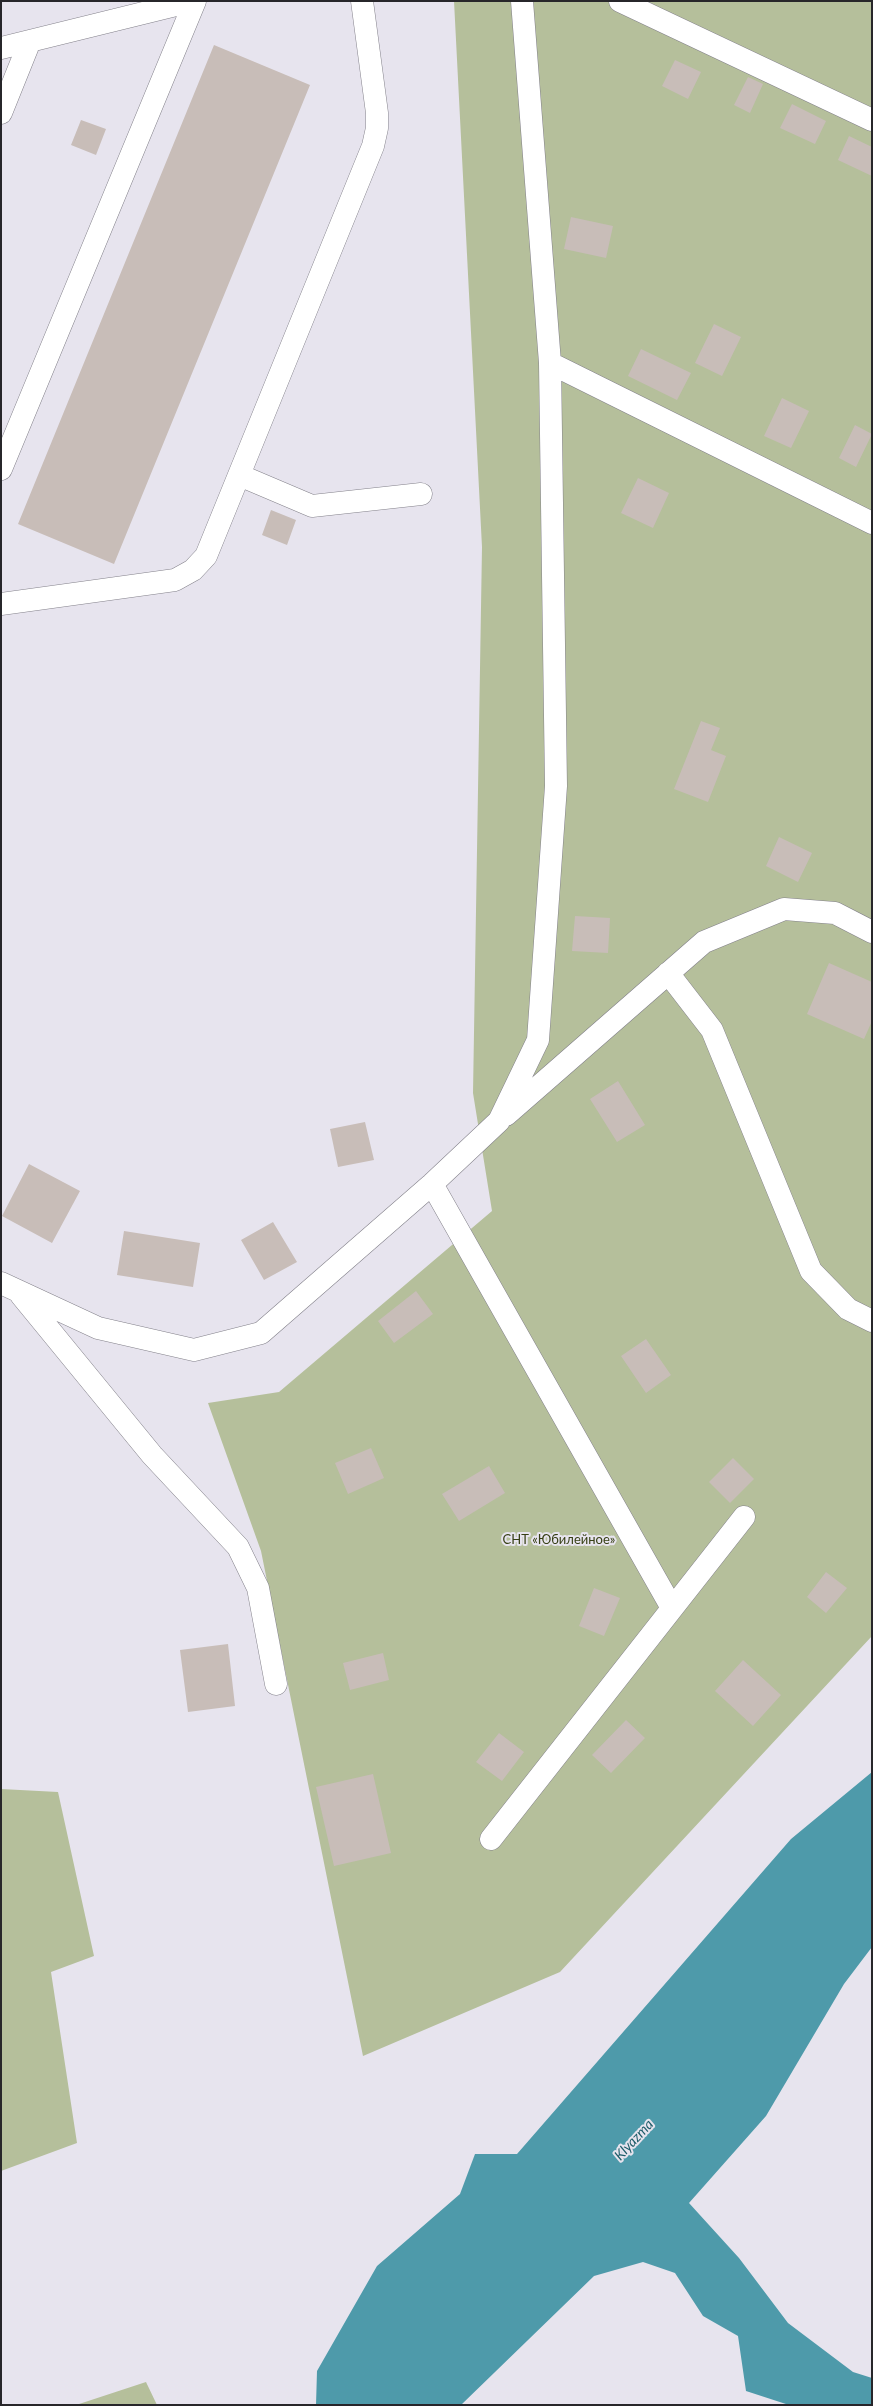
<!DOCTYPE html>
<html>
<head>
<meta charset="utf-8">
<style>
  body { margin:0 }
  #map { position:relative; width:873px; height:2406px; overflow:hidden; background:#e7e4ee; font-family:Lato,sans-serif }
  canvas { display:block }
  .frame { position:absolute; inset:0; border:2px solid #27262a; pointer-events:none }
</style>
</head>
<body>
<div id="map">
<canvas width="873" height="2406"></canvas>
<div class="frame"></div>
</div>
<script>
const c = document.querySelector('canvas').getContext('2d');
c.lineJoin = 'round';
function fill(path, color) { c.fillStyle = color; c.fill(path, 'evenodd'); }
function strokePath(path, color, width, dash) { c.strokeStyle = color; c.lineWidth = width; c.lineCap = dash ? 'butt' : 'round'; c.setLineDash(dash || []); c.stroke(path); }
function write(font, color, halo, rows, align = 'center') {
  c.font = font + ' Lato,sans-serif'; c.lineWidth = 4; c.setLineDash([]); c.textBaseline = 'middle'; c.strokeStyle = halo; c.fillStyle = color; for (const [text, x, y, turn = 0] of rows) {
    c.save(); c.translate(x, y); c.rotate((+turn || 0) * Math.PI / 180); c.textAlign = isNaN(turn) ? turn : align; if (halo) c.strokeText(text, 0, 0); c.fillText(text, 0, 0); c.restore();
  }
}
const green = new Path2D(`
  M454,1h418v1635l-312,336 -197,84 -102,-505 -53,-148 71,-11 213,-181 -19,-118 9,-546z
  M1,1789l57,3 36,164 -43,16 26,171 -76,28z
  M146,2382l11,23h-81z`);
const water = new Path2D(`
  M872,1772v175l-28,37 -78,132 -77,87 50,55 49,65 65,49 19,6v27h-83l-43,-14 -8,-55 -35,-20 -28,-43 -32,-11 -49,14 -133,129h-145l1,-34 60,-105 83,-72 15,-40h42l274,-315z`);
const building = new Path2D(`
  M214,45l96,40 -196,479 -96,-40z
  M675,60l26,12 -13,27 -26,-13z
  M748,77l15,7 -13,29 -16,-8z
  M792,104l34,17 -11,23 -35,-16z
  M81,120l25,9 -10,26 -25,-10z
  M849,136l23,11v29l-34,-16z
  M571,217l42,9 -7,32 -42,-9z
  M714,324l27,13 -19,39 -27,-13z
  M641,349l50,24 -14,27 -49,-24z
  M782,398l27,13 -18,37 -27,-12z
  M855,425l17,9 -16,33 -17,-9z
  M638,478l31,15 -16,35 -32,-15z
  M271,510l25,10 -9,25 -25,-10z
  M701,721l19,7 -9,22 15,6 -18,46 -34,-13z
  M779,837l33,16 -14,29 -32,-16z
  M575,916l35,2 -2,35 -36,-2z
  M829,963l43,19v39l-8,18 -57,-25z
  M618,1081l27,44 -28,17 -27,-43z
  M365,1122l9,38 -36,7 -8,-38z
  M29,1164l51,27 -28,52 -50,-27z
  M273,1222l24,40 -33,18 -23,-40z
  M124,1231l76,12 -7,44 -76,-12z
  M416,1291l17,23 -39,29 -16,-22z
  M646,1339l25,36 -25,18 -25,-37z
  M371,1448l13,30 -36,16 -13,-31z
  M733,1458l21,21 -24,24 -21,-21z
  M489,1466l16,27 -46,28 -17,-27z
  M826,1572l21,16 -21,25 -19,-16z
  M594,1588l26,10 -16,38 -25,-10z
  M228,1644l7,62 -47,6 -8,-62z
  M383,1653l6,27 -39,10 -7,-27z
  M743,1660l38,35 -28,31 -38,-35z
  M626,1720l19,18 -34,35 -19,-18z
  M499,1733l25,19 -22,29 -26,-19z
  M373,1774l18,79 -57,13 -18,-79z`);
const minor = new Path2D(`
  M620,1l252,119
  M1,48l191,-47
  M1,113l29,-72
  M550,363l322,160
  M1,469l194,-468
  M239,475l73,31 109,-12
  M1,604l174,-24 18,-10 13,-14 167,-410 4,-18v-15l-15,-112
  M668,973l44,57 99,241 37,38 24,12
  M506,1115l198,-173 80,-33 51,4 37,19
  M432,1184l240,424
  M1,1283l97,45 96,22 67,-17 171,-149 67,-63 39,-81 18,-254 -6,-423 -28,-362
  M21,1295l131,160 86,92 20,41 18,96
  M491,1839l253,-322`);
const parkNames = [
  ["СНТ «Юбилейное»",559,1540]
];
const waterNames = [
  ["Klyazma",634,2140,-47]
];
fill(green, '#b5bf9b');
fill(water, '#4e9aaa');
fill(building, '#c8bdb8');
strokePath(minor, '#83818a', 23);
strokePath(minor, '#fff', 22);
write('13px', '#363f14', '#e7e4ee', parkNames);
write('italic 14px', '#1d5c69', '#e7e4ee', waterNames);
</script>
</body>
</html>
